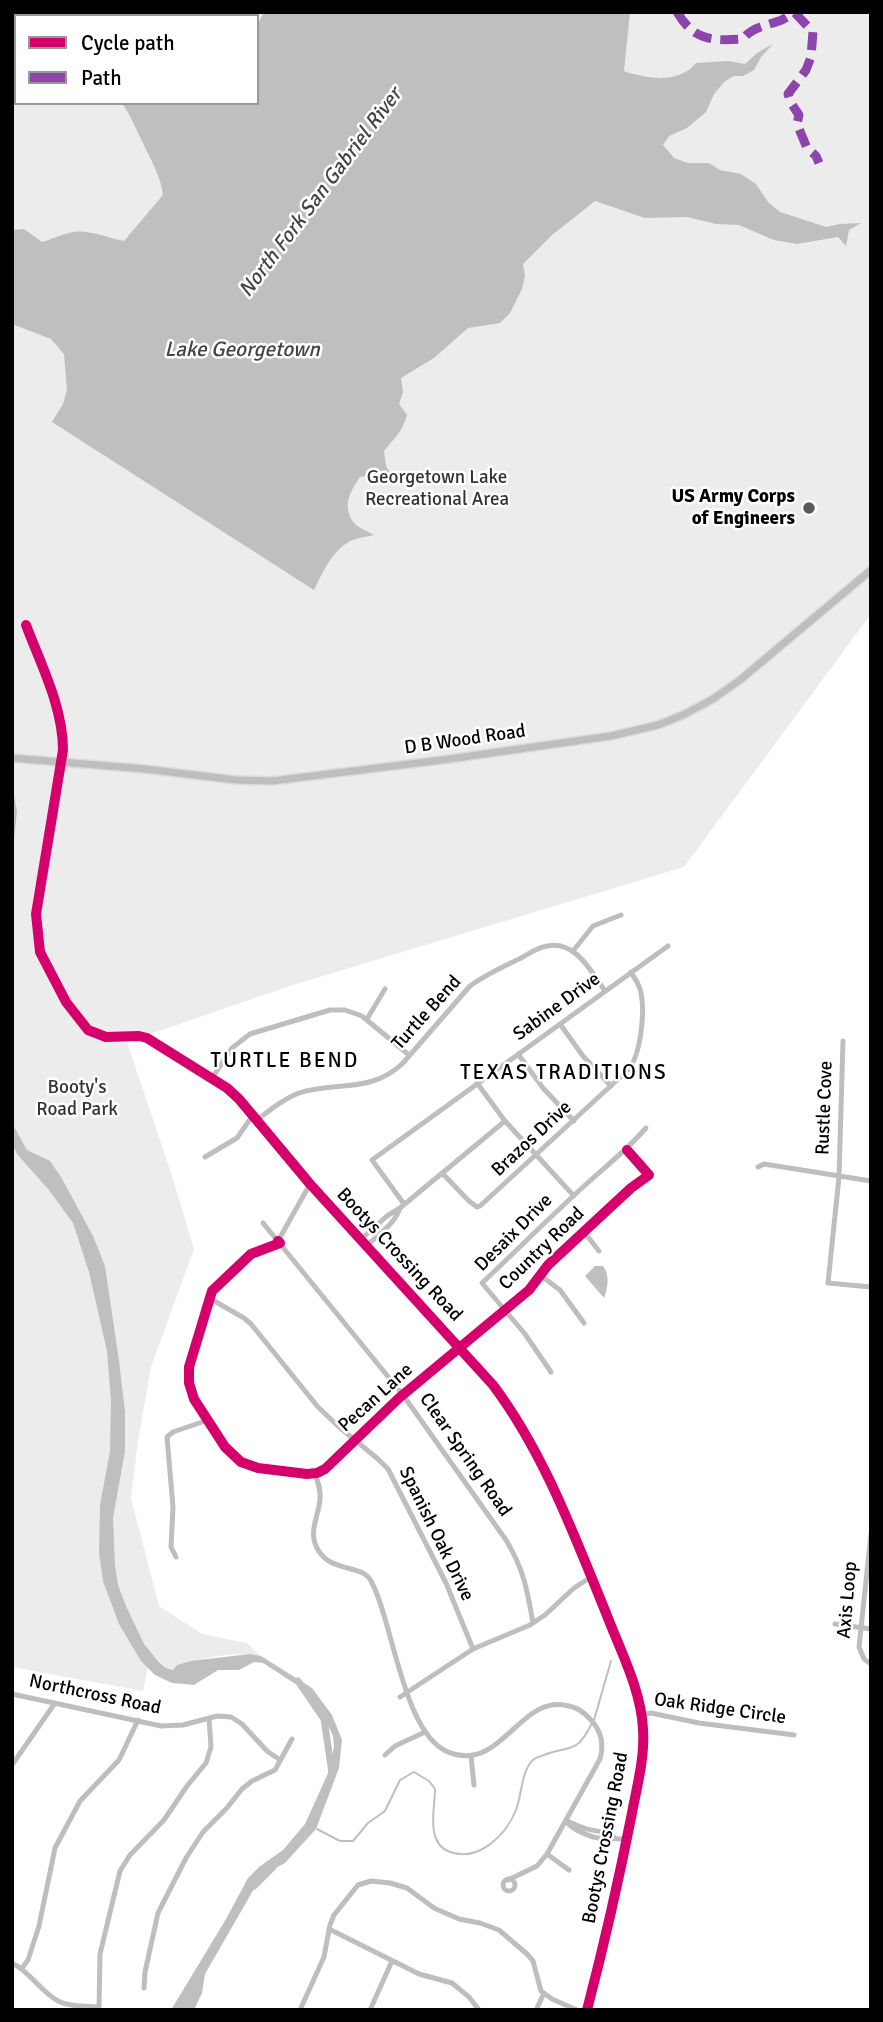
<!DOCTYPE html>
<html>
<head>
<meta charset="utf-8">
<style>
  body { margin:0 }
  #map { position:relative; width:883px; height:2022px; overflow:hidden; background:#fff; font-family:Signika,sans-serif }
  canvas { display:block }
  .frame { position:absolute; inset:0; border:14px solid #000; pointer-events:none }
  .legend { position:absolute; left:14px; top:14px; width:245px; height:91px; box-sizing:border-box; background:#fff; border:2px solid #999; margin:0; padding:9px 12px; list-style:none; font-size:21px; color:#000 }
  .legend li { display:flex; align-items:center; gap:14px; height:35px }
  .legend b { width:35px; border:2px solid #999 }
</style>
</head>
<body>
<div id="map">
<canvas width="883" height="2022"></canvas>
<div class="frame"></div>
<ul class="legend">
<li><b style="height:9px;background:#d6006c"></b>Cycle path</li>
<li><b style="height:9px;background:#8e44ad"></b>Path</li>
</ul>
</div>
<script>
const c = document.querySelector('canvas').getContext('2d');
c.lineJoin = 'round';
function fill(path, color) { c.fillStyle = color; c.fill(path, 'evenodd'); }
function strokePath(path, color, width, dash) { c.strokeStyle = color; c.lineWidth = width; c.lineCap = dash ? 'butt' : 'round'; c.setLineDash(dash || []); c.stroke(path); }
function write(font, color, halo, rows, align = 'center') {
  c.font = font + ' Signika,sans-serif'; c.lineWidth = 5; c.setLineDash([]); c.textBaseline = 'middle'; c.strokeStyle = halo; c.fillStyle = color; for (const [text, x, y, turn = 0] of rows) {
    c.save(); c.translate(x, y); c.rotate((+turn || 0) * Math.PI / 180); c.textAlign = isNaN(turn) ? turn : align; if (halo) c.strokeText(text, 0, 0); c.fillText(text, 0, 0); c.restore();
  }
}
const green = new Path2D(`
  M12,12h859v602l-187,253 -391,118 -166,57 46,137 21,70 -43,118 -13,74 -7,57 28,108 43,28 45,9 14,13c-26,-5 -65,2 -88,14l-7,-2 -15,-16 -8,39 -131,-24zM16,16h241v87h-241z`);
const water = new Path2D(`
  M264,12h366l-6,59c22,8 56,13 72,-8l32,-2 17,3 12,-11 16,-9 -12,13 -7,13 -11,6h-9l-10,6 -10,12 -8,18 -19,16 -18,8 -6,9 11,13 14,5h21l11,7 21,4 15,10 12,18 12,10 46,15 14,-3 21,-1 -12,7 -3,16 -8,-9 -41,7 -23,-4 -35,-15 -23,-1 -29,-7 -42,1 -50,-17 -43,34 -29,29 2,12 -3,13 -12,24 -10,10 -32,5 -34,30 -33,20 2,14 -4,12 8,11c-5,18 -12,22 -23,36l2,15 4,7 -30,4c-10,14 -19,31 -5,47 4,4 14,8 19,11 -8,2 -20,3 -27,8 -16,10 -25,31 -33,47l-262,-168 11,-18 4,-14 -3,-36 -13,-15 -39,-15v-94l12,-1 18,13c9,-2 17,-7 27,-9 18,-5 37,5 55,8l39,-46c-2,-19 -12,-34 -20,-52 -7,-14 -12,-27 -21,-40h135v-77z
  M12,784l5,27 -5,50z
  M12,1123l15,27 23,11 11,16 32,59 12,30 14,95 6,51v39l-12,67 2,47 3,20 8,21 18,38 15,18 7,6 7,2 4,-5 14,-4 59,-7 11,2 51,32 20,27 10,25 -3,28 -23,61 -31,34 -23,12 -57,99 -3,19 -8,17h-23l55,-91 22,-41 11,-11 24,-17 22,-26 24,-53 5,-24 -1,-11 -13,-27 -12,-17 -45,-29 -9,-1 -15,8h-21l-24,15 -22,-2 -17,-8 -14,-14 -22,-37 -16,-43 -4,-28 1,-48 10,-54 1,-50 -4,-50 -18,-79 -16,-49 -24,-33 -32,-36 -5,-11z
  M595,1266h8c7,9 5,21 1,32l-19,-22z`);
const stream = new Path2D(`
  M594,1720l17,-59
  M317,1829l23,12h13l15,-18 17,-12 15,-31 14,-8 15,9 6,8c0,20 -10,54 15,63 29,10 56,-17 66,-42 6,-15 5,-40 18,-51 3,-2 7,-3 10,-4 25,-10 32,0 47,-30`);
const river = new Path2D(`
  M298,1681l26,38 8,54
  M254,1886l19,-19`);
const minor = new Path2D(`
  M26,625c15,40 37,82 37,125l-27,164 4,38 26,50 22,28 18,7 33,-1 8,2 80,50 12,11 71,85 183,201c51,68 81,150 113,228 14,37 35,76 37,116 2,28 -6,57 -11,84 -13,66 -28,132 -45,197
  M573,951l20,-25 28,-11
  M367,1019l18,-30
  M560,1024l23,32 28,30
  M843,1041l-4,136 -11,106 43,4
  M518,1054l25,34 31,33
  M212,1078l20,-30 18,-14 80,-24h15l17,6 47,39
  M477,1083l28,38 69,75
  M257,1120c13,-10 26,-21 42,-27 36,-12 72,1 104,-30l67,-77c15,-11 32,-19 49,-27 8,-4 16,-10 24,-12 31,-10 48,24 62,44
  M205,1157l32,-19 16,-23
  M758,1167l6,-3 107,17
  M442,1173l27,28 8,6 3,-1 148,-136c13,-15 17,-58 13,-77 -1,-8 -6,-14 -10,-21
  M404,1204l-32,-44 296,-214
  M263,1223l140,172 103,145c18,30 21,49 27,83
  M584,1232l15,19
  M360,1240l27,-24 13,-8 105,-87
  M278,1241l32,-57
  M280,1243l-29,11 -39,37 -23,76v16l5,16 31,48 16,15 17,6 49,6 10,-1 8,-4 74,-71 130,-108 19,-25 83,-77 18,-13 -22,-25
  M366,1246c11,-10 29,-22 34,-38
  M540,1275l20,15 24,33
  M209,1298l35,20 7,6 67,83 21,20 39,32 10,10 58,114 27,66
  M551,1372l-26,-38 -43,-51c34,-32 67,-65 101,-96 22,-20 44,-37 63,-59
  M315,1474c3,8 6,16 5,25 -1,16 -11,31 -4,47 12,28 46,17 55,35 22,40 32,153 77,171 54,22 72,-60 121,-46 9,2 16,7 22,14 10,11 13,25 9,39l-53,95 -10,12 -29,14
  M871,1534l-12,113 5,12 7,5
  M176,1557l-5,-10 2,-40 -6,-70 6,-5 35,-12
  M835,1624l36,5
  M12,1694l149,32 22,-1 34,-9 14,1 11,7 25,27 13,9
  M400,1697l73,-48 57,-24 15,-10 29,-27 17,-11
  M642,1715l9,-2 48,10 95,12
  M385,1755l10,-9 30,-14
  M471,1756l3,29
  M12,1765l43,-62
  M566,1821c6,10 31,19 43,18 8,0 9,-1 18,1
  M566,1821c7,2 11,5 18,7 10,4 21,2 30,9
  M547,1854l22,16
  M503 1885a6 6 0 1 1 12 0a6 6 0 1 1-12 0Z
  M329,1929l90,45 33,9 17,14 10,13
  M12,1963c19,9 29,30 48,39 11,5 26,4 39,5
  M22,1968l6,-8 11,-34 16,-78 25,-47 39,-41 19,-40
  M144,1988l1,-16 13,-59 28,-55 17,-26 23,-23 16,-20 10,-8 23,-11 17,-31
  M99,2010l1,-56 20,-83 10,-16 34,-35 23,-34 19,-23 5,-16 -2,-29
  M300,2010l24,-53 6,-32 4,-10 24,-30 13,-4 19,2 17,5 27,20 25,11 21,4 19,7 28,24 6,7 8,30 11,8 25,11
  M370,2010l22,-49
  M536,2010l8,-17`);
const major = new Path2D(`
  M145,769l91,11 36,1 170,-21 169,-24 47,-11 25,-10 30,-16 27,-19 131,-110`);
const majorBridge = new Path2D(`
  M12,758l133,11`);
const quiet = new Path2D(`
  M677,12c17,29 36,29 66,27 9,-12 22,-13 36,-18 6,-2 10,-6 16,-8l18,19 -2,25 -5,13 -18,24 3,9 8,12 -2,9 10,24 9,8 3,7`);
const cycleway = new Path2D(`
  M26,625c15,40 37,82 37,125l-27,164 4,38 26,50 22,28 18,7 33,-1 8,2 80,50 12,11 71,85 183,201c51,68 81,150 113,228 14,37 35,76 37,116 2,28 -6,57 -11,84 -13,66 -28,132 -45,197
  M278,1241l2,2 -29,11 -39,37 -23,76v16l5,16 31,48 16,15 17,6 49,6 10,-1 8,-4 74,-71 130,-108 19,-25 83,-77 18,-13 -22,-25`);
const markers = [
  [809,508,7,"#595959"]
];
const parkNames = [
  ["Georgetown Lake",437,478],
  ["Recreational Area",437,500],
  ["Booty's",77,1088],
  ["Road Park",77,1110]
];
const poiNames = [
  ["US Army Corps",795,497],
  ["of Engineers",795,519]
];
const streetNames = [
  ["D B Wood Road",465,740,-8],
  ["Sabine Drive",557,1007,-36],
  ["Turtle Bend",427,1013,-48],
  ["Rustle Cove",825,1108,-88],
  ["Brazos Drive",532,1139,-43],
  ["Desaix Drive",514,1233,-45],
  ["Country Road",542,1249,-44],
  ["Bootys Crossing Road",399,1255,47],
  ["Pecan Lane",376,1398,-42],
  ["Clear Spring Road",465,1455,55],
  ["Spanish Oak Drive",436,1534,64],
  ["Axis Loop",848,1600,-85],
  ["Northcross Road",95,1695,12],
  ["Oak Ridge Circle",720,1709,8],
  ["Bootys Crossing Road",606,1838,-79]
];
const waterNames = [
  ["North Fork San Gabriel River",321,193,-53],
  ["Lake Georgetown",242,350]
];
const neighbourhoodNames = [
  ["TURTLE BEND",285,1061],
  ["TEXAS TRADITIONS",564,1073]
];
fill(green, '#ececec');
fill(water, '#bfbfbf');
strokePath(stream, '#bfbfbf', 2);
strokePath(river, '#bfbfbf', 7);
strokePath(major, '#dbdbdb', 10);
strokePath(minor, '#bebebe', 5);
strokePath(major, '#bebebe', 7);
strokePath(majorBridge, '#dbdbdb', 10, []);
strokePath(majorBridge, '#bebebe', 7);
strokePath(quiet, '#8e44ad', 9, [18, 9]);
strokePath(cycleway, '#d6006c', 10);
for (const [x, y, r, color] of markers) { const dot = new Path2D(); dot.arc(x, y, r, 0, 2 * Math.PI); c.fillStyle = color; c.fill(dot); strokePath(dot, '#fff', 2.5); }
write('19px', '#333', '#fff', parkNames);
write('bold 19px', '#000', '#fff', poiNames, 'right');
write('19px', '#000', '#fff', streetNames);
write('italic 21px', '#444', '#fff', waterNames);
c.letterSpacing = '2px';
write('21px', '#000', '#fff', neighbourhoodNames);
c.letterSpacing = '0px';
</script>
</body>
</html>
